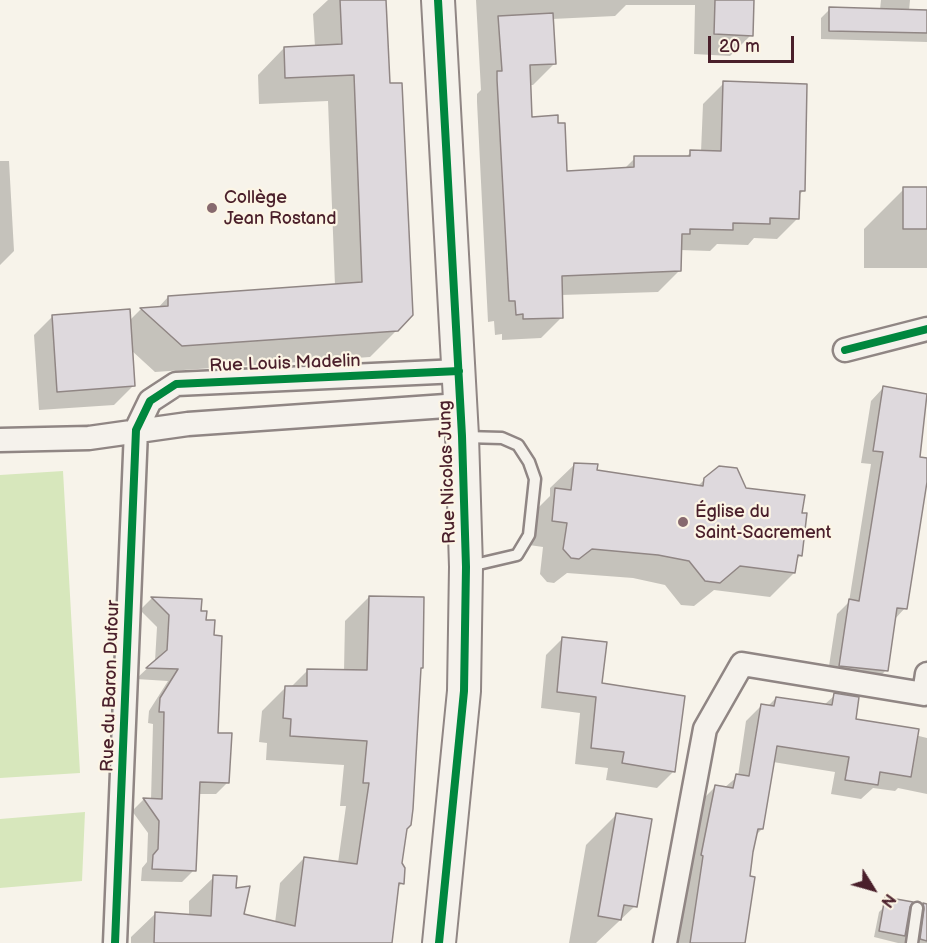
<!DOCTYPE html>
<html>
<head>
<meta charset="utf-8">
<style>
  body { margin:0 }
  #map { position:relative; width:927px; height:943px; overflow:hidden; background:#f7f3ea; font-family:"Balsamiq Sans",sans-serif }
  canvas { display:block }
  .north { position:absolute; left:843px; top:859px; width:60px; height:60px; -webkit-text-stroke:4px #fcf5e5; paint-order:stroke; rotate:127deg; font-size:16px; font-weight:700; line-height:24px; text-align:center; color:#4a1f2b }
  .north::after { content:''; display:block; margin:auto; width:21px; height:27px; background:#4a1f2b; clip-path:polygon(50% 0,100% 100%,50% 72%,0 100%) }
  .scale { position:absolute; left:708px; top:36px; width:86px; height:27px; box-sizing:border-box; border:3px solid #4a1f2b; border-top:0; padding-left:8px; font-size:18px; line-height:21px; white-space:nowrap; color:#4a1f2b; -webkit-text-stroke:4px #fcf5e5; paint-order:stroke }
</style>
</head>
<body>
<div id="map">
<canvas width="927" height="943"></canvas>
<div class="north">N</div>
<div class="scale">20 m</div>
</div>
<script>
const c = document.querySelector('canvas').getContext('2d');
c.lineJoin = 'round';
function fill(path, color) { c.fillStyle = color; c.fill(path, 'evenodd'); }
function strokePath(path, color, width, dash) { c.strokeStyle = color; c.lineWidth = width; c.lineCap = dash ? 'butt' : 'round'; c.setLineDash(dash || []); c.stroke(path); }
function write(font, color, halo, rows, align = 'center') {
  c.font = font + ' "Balsamiq Sans",sans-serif'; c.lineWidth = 4.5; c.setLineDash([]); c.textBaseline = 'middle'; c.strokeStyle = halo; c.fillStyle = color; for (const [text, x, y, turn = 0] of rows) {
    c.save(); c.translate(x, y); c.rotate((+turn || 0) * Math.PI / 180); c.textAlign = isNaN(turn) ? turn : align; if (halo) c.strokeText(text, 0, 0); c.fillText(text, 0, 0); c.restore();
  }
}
const green = new Path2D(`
  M63,471l17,302 -80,5v-303z
  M85,812l-3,69 -82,7v-69z`);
const shadow = new Path2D(`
  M328,0h57l12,330 -27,27 -215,15 -24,-22 2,36 -19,19 -75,5 -5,-75 19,-19 76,5 11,-11 17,-1 11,-12 167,-11 -7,-185 -69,3 -1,-29 26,-27 31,-1 -2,-33z
  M476,0h277l-2,35 -21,21 -36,-2 1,-49h-69l-11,11 -63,3 2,45 -21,21h-4l1,33 36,54 58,-3 11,-11h50l6,-6h10l2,-48 21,-21 80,107 -6,6v22l-21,21 -23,-1 -6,7 -31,-1 -7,7 -30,-1 -1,21 -21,21 -97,3 1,22 -21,21 -39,2v-6l-7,1 -1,-14 -6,1 -11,-220v-8l4,-4z
  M881,0h29l-1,11h18v31l-106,-3v-21l9,-9 50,1z
  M0,161h9l5,90 -14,14z
  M927,188v80h-63v-39l40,-40z
  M883,388l44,7 -8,63 8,1v12l-22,137 -11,12 -8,50 -12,13 -47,-4 10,-65 12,-12 22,-138 -10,-1 10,-62z
  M575,464l21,7 101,16 8,-8 40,11 56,24v41l-5,5 -2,13 -24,24 -56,-7 -20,16 -13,-1 -16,-20 -32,-7 -66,-5 -13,10 -7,-1 -7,-8 3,-27 -14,-2 3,-31 18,-18v-8z
  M369,597l50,73 -19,193 2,20 -5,5 -7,55h-259v-6l25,-24 33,2v-14l25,-24 21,12 7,27 33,7 5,-40 24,-25 34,5 8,-57h-6l4,-41 -78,-5 1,-17 -8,-1 3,-31 24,-24h5l17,-17 36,1 1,-50z
  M152,598l49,2 15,134 12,48 -12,12h-18l-4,76 -12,12 -41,-1 1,-13 5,-6 1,-29 -16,-22 12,-12 7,1 2,-76 -5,-1 1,-12 19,-30 -32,-2 19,-18 2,-34 -17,-17z
  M563,638l111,133 -17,17 -51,-8 2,-12 -33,-4 5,-51 -39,-5 5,-53z
  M835,695l19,25 73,18v56l-29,-6 -3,3 -22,-3 -12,11 -30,-5 4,-22 -62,-10 -11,67 -7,7 -25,107h-60l9,-9 21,-132 15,-15 9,1 14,-12 8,-55 15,-15 6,1 9,-9 48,7z
  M616,815l19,91 -39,37h-27l17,-98z
  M885,906l20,26 22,-20v31h-29l-24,-6 5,-25z`);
const building = new Path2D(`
  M340,0h46l4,83h12l11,232 -15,16 -216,15 -42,-38 28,-2v-10l194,-14 -8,-207 -69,3 -1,-31 58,-3z
  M715,0h39l-1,36 -39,-2z
  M829,7l98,3v23l-98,-2z
  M553,13l3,51 -26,1 2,52 26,-2v8h7l2,48 67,-4v-11h56v-6l31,1 2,-70 84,3 -2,107h-5l-1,28 -29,-1v6l-37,-1v7l-43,-1v5h-8l-1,37 -119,5 1,42 -40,1v-5l-7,1 -1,-14h-6l-12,-221v-9h5l-4,-55z
  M903,187h24v42h-24z
  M130,309l5,77 -78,6 -5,-77z
  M883,386l44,8 -7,63 7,1v24l-20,127 -10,-1 -9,63 -49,-5 10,-67 10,2 14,-87 10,-62 -10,-1z
  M574,463l24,1 -1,6 106,16 1,-8 15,-12 18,2 9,20 59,7 -3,18h5l-5,43 -4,-1 -3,18 -55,-7 -20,17 -15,-2 -16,-20 -31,-6 -66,-6 -13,10 -8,-1 -8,-9 4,-26 -15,-2 3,-33 16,2z
  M369,596l55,1 -1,71h-2l-8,141 -2,16 -4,4 -5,34 3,5 -1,16 -5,-1 -7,60h-238l1,-31 56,4 2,-41 24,1 -1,12 14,-2 -6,28 51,12 9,-69 53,7 12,-81h-6l4,-42 -77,-5 1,-17 -8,-1 2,-32h22v-17l60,1z
  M151,597l51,2 -1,12h6l-1,9h9l-1,15 8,1 -4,97h14l-3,50 -29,-1 -4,89 -44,-2 1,-14 5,-6 1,-28 -16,-23 19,1 2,-87h-5l1,-14 18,-29 -32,-1 21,-18 2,-35z
  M562,637l45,5 -5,41 83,13 -10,76 -53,-9 2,-11 -33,-4 5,-51 -39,-5z
  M834,693l25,4 -3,22 63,10 -8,48 -31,-5 -2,13 -33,-5 4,-23 -72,-11 -14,83h-5l-5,23 -3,24 5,1 -10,66h-55l13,-87 -2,-1 14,-70 18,3 3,-14 13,2 12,-72 13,2 2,-9 56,8z
  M616,813l36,6 -15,88 -13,-2 -3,15 -23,-4z
  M885,897l28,5 -3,5 -5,29 -26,-5z
  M923,903l4,1v37l-7,-2 4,-30z`);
const service = new Path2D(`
  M465,437l37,1 16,7 11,17 6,17 -6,56 -12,20 -47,11
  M912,943l5,-35`);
const minor = new Path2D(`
  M845,350l82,-21
  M0,440l89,-2 99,-14 272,-19
  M115,943l21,-513 14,-29 26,-17 283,-13
  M665,943l40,-214 37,-65 182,30 3,-20`);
const secondary = new Path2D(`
  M438,0l24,436 4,131 -2,124 -25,252`);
const cycleway = new Path2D(`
  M438,0l24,436 4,131 -2,124 -25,252
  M845,350l82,-21
  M115,943l21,-513 14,-29 26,-17 283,-13`);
const markers = [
  [212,208,6,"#87696e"],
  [683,522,6,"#87696e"]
];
const poiNames = [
  ["Collège",224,198],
  ["Jean Rostand",224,219],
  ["Église du",695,512],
  ["Saint-Sacrement",695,533]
];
const streetNames = [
  ["Rue Louis Madelin",285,364,-2],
  ["Rue Nicolas Jung",448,472,-92],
  ["Rue du Baron Dufour",111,686,-88]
];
fill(green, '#d7e7bc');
fill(shadow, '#0003');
fill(building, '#ded9dd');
strokePath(building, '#908684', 1.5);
strokePath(service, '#908684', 15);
strokePath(minor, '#908684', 27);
strokePath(secondary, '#908684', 36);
strokePath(service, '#f5f2ec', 10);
strokePath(minor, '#f5f2ec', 22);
strokePath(secondary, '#f5f2ec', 32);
strokePath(cycleway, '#00873e', 8);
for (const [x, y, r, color] of markers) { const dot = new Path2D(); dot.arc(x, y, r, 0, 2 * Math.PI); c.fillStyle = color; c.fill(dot); strokePath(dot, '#fcf5e5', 2); }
write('18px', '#4a1f2b', '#fcf5e5', poiNames, 'left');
write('18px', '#4a1f2b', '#fcf5e5', streetNames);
</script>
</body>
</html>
